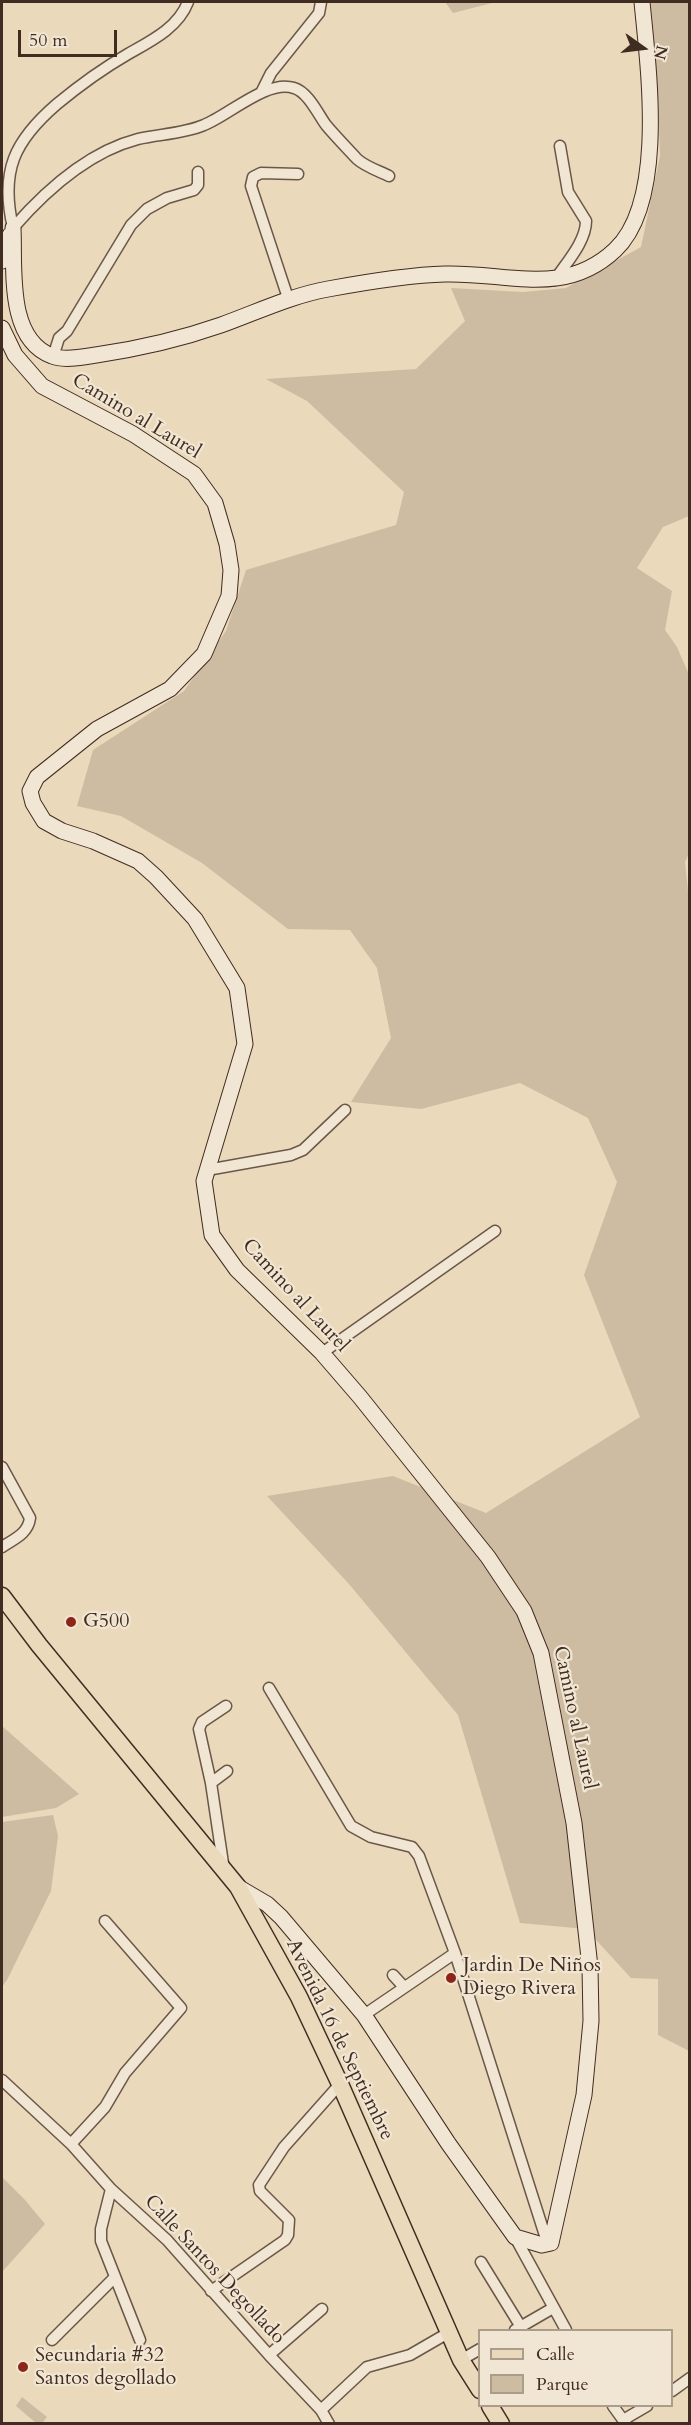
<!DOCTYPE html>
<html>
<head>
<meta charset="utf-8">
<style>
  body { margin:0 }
  #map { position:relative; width:691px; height:2425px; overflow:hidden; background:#ead9bb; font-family:Cardo,serif }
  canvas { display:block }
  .frame { position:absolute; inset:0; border:3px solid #412c21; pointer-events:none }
  .legend { position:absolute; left:478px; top:2329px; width:195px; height:78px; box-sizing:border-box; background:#f1e6d3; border:2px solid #ab9c8c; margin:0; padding:8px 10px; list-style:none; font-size:18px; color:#412c21 }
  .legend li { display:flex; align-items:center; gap:12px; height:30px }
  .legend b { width:30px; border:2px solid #ab9c8c }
  .north { position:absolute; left:613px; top:18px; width:60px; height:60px; -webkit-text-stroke:4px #f1e6d3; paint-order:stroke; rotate:104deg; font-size:16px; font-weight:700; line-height:24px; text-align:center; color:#412c21 }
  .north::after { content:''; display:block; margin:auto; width:21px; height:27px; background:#412c21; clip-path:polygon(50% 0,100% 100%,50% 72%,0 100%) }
  .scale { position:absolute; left:18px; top:30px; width:99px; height:27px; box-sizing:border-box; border:3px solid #412c21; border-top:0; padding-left:8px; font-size:18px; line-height:21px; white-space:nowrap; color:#412c21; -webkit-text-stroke:4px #f1e6d3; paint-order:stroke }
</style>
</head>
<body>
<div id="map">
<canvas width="691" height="2425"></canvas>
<div class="frame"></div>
<ul class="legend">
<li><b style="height:8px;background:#ead9bb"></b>Calle</li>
<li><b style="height:16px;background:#cdbca1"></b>Parque</li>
</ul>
<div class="north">N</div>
<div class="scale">50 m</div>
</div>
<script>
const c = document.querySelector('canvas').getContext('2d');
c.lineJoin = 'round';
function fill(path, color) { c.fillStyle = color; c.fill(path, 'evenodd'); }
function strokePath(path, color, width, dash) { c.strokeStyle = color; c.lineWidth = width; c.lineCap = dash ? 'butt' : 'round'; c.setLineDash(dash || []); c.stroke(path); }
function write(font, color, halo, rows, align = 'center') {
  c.font = font + ' Cardo,serif'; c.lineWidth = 4.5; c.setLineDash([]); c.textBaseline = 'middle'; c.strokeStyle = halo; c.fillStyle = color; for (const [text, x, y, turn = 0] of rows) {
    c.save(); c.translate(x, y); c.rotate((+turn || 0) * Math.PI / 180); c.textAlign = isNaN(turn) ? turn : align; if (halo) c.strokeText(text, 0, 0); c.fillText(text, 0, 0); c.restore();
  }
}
const green = new Path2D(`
  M445,2h51l-43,11z
  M650,2h39v514l-26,11 -26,41 35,23 -7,39 12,17 13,30v174l-5,11 5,49 -1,1140 -31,-16v-56l-27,-1 -45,-49 -66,-6 -62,-208 -109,-131 -82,-88 126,-20 93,37 154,-96 -56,-142 33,-93 -29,-64 -68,-35 -99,26 -70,-7 40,-64 -14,-70 -27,-38 -62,-1 -86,-66 -81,-47 -44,-10 16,-56 91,-59 42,-60 20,-61 150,-45 8,-33 -97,-91 -41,-22 150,-10 49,-48 -14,-33 72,4 43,-4 75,-41 19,-91 -2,-63z
  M2,1726l77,68 -23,14 -54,9z
  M53,1815l5,21 -7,55 -44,89 -5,7v-165z
  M2,2177l23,23 20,24 -42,47z
  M22,2397l25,20 -5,6h-6l-20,-17z`);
const street = new Path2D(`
  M261,93l10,-20 48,-60 2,-11
  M13,228c33,-38 75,-76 125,-89 21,-5 45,-5 66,-14 24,-9 63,-46 90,-37 14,4 24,26 32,37 10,12 21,23 31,34 9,8 22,12 32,17
  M13,228c-13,-57 1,-87 44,-124 23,-19 45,-35 71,-50 23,-13 50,-26 60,-52
  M555,280c10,-16 31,-38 31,-59l-18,-29 -8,-46
  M288,298l-37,-112 2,-9 8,-4 37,1
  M53,357l6,-19 8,-7 64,-106 16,-16 20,-11 27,-8 4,-5v-13
  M207,1170l84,-15 12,-5 42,-40
  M322,1353l173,-122
  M2,1467l28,51c-2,16 -16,21 -28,29
  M269,1688l82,138 20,11 41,10 7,9 36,97 93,292
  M211,1783l16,-12
  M224,1870l-13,-87 -12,-54 3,-7 24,-16
  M393,1975l11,12
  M364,2015l91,-62
  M2,2080l69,64 40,45 56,51 102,115 52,55 8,14
  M71,2144l34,-37 20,-34 56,-65 -76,-87
  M111,2189l-10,40v12l39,99
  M515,2237l51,93
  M481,2262l40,65
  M211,2291l74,-51 3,-5 1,-15 -29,-29 -1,-6 25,-38 56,-63
  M515,2330l38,-22
  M52,2340l63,-63
  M269,2355l53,-46
  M461,2360l19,-11
  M672,2391l18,-13
  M613,2406l13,18
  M321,2410l46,-43 43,-12 38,-22
  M623,2420l24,-14`);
const secondary = new Path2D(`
  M13,228c2,39 -7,111 39,128 12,5 31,1 44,-1 41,-6 85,-16 125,-30 36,-13 69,-29 107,-36 38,-7 79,-14 117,-15 62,-2 119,24 170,-24 52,-49 33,-184 27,-248
  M2,261l8,-26
  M2,328l13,27 27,31 91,48 61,40 21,29 12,41 4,26 -2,26 -25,58 -34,35 -73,40 -60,48 -7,14 3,12 11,18 18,10 31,10 45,20 18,16 39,42 42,69 8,56 -41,137 8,54 25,35 85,83 38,44 128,160 36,54 17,42 33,170 16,144 1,54 -7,74 -33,148 -9,2 -27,-8 -67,-94 -84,-128 -83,-98 -14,-13 -29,-17`);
const primary = new Path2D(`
  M2,1596l37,49 199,242 61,110 41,87 121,276 19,30
  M490,2406l11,18`);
const markers = [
  [71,1622,6,"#8f2418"],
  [451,1978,6,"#8f2418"],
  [23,2367,6,"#8f2418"]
];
const streetNames = [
  ["Camino al Laurel",136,417,31],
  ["Camino al Laurel",295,1296,47],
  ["Camino al Laurel",574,1718,78],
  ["Avenida 16 de Septiembre",339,2040,64],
  ["Calle Santos Degollado",214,2270,47]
];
const poiNames = [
  ["G500",83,1622],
  ["Jardin De Niños",463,1966],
  ["Diego Rivera",463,1989],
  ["Secundaria #32",35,2356],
  ["Santos degollado",35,2379]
];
fill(green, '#cdbca1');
strokePath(street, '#6b5748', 13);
strokePath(secondary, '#412c21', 17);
strokePath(primary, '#412c21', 19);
strokePath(street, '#f1e6d3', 10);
strokePath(secondary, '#f1e6d3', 15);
strokePath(primary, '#ead9bb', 16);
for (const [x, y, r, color] of markers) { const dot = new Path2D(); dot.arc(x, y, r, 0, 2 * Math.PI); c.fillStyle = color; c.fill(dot); strokePath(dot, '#f1e6d3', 2); }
write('20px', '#412c21', '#f1e6d3', streetNames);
write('20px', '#412c21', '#f1e6d3', poiNames, 'left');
</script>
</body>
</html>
